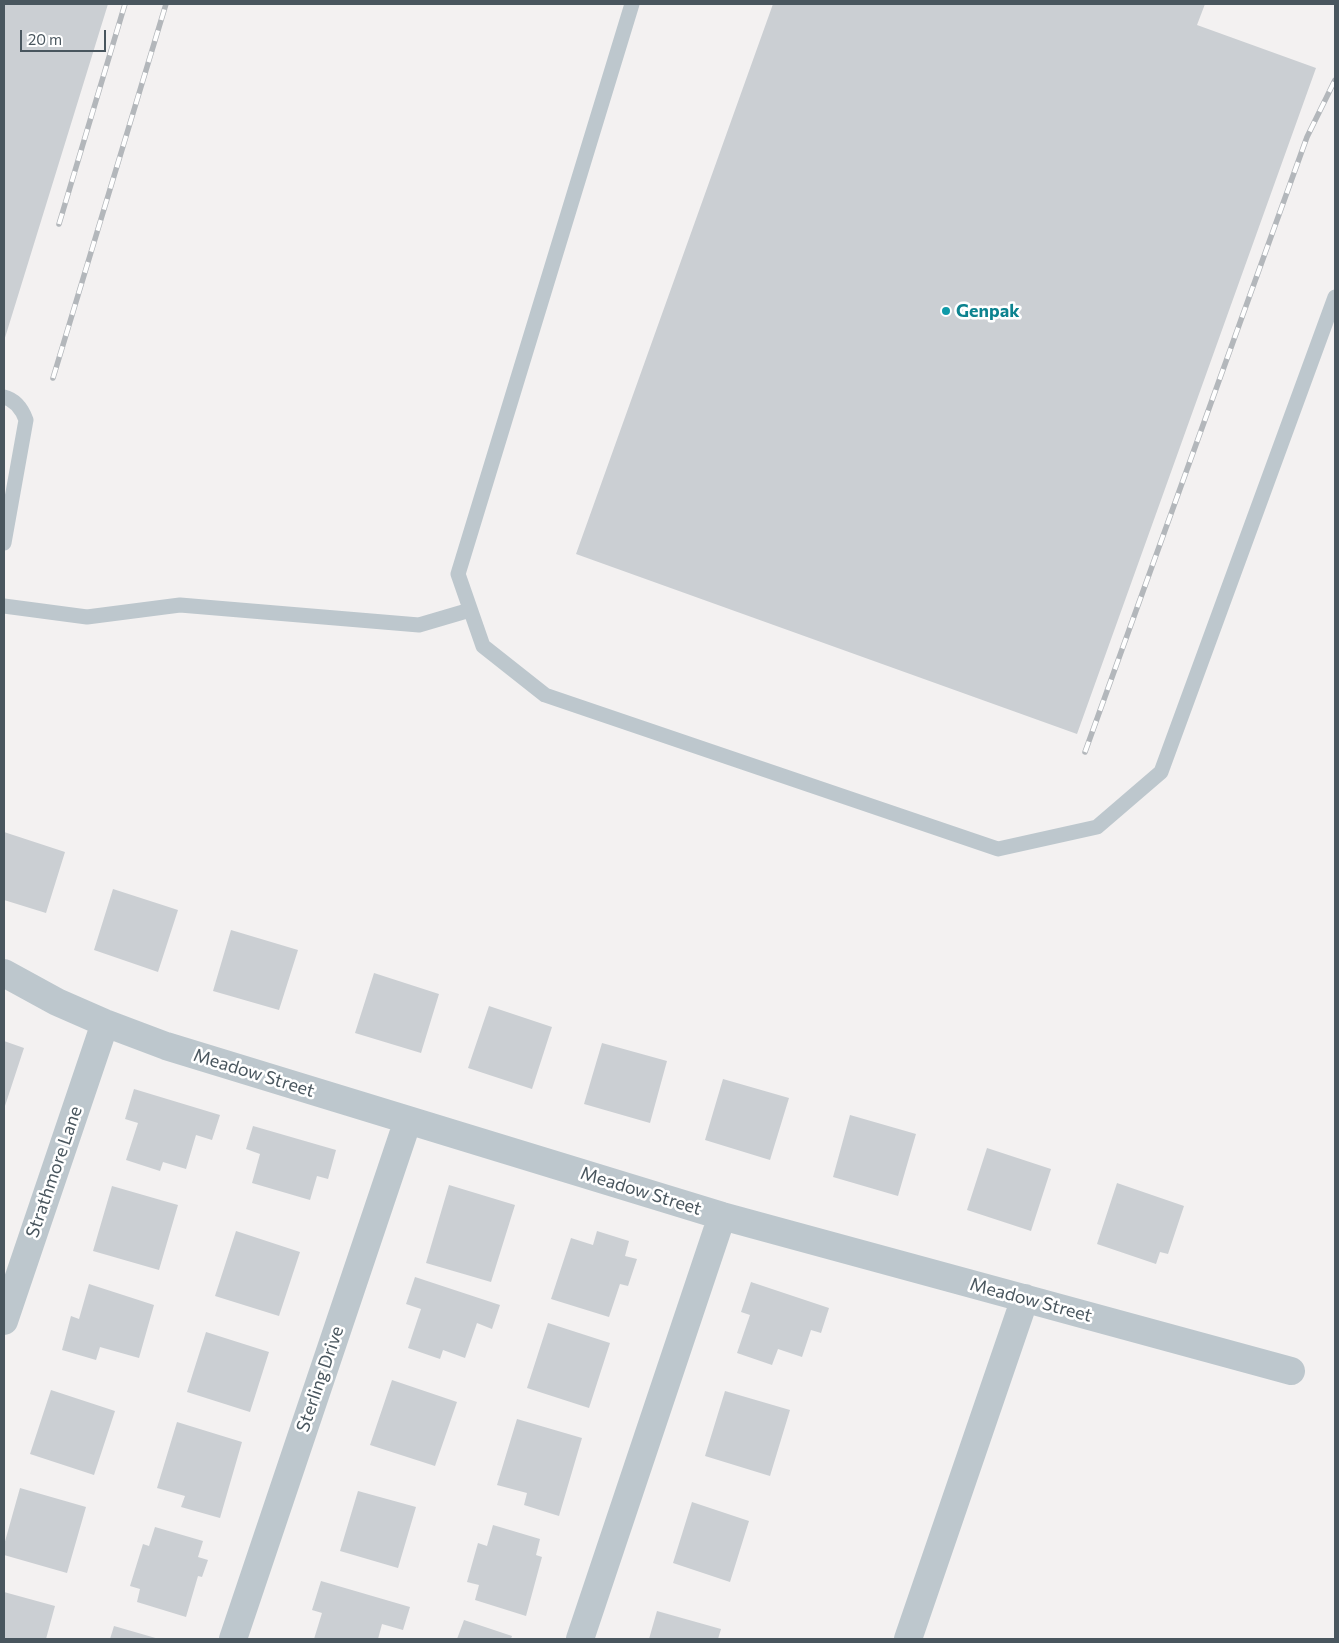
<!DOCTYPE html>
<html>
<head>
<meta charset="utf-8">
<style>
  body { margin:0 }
  #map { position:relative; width:1339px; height:1643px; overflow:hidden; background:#f3f1f1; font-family:Commissioner,sans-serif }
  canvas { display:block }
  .frame { position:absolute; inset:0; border:5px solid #49565e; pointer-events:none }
  .scale { position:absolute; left:20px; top:30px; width:86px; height:22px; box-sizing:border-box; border:2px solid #49565e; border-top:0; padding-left:6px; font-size:15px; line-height:18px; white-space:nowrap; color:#49565e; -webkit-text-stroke:4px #fff; paint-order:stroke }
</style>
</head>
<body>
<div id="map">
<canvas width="1339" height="1643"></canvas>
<div class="frame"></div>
<div class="scale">20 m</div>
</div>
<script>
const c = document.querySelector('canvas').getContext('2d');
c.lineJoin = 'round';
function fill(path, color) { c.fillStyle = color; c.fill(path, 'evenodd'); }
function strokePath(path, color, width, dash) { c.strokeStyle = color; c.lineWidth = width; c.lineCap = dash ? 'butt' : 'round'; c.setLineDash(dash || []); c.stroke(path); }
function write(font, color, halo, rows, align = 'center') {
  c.font = font + ' Commissioner,sans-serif'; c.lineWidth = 5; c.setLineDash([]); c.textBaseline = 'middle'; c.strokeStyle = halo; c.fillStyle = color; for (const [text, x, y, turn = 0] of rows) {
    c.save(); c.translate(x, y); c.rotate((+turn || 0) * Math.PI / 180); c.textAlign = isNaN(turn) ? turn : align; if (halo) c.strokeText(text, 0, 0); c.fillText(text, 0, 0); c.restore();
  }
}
const building = new Path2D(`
  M4,4h104l-104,337z
  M773,4h432l-8,21 119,43 -239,666 -501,-180z
  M4,832l61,20 -19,61 -42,-13z
  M113,889l65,21 -20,62 -64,-22z
  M231,930l67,20 -19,60 -66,-19z
  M374,973l65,21 -18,59 -66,-20z
  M489,1006l63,21 -20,62 -64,-21z
  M4,1041l20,7 -20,61z
  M602,1043l65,18 -17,62 -66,-19z
  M723,1079l66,19 -19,62 -65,-20z
  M134,1089l86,26 -8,25 -16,-5 -10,34 -23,-7 -3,9 -34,-11 12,-37 -13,-4z
  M850,1115l66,19 -18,62 -65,-19z
  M253,1126l83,24 -8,29 -11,-3 -7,24 -58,-17 8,-29 -14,-5z
  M987,1148l64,21 -20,62 -64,-21z
  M1117,1183l67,23 -16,48 -8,-2 -4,12 -59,-20z
  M449,1185l66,20 -24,77 -65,-19z
  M112,1186l66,19 -19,65 -66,-19z
  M236,1231l64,21 -21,64 -64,-20z
  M597,1231l32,10 -4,15 12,3 -9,27 -8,-2 -11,33 -58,-18 20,-61 22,7z
  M415,1277l85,28 -8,24 -15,-6 -12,35 -22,-8 -3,9 -32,-11 13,-39 -15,-5z
  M751,1282l78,26 -8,25 -10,-3 -9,27 -24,-8 -6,16 -35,-12 13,-38 -9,-3z
  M89,1284l65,21 -15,53 -39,-11 -4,13 -34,-10 9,-34 8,3z
  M548,1323l62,20 -21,65 -62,-20z
  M206,1332l63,20 -19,60 -63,-20z
  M392,1380l65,22 -22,64 -65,-21z
  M51,1390l64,21 -21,64 -64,-21z
  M725,1391l65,19 -20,66 -65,-20z
  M517,1419l65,19 -23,78 -35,-11 3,-12 -30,-8z
  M177,1422l65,20 -22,76 -39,-11 4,-11 -28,-8z
  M20,1488l66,19 -19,66 -63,-18v-10z
  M358,1491l58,16 -18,61 -58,-17z
  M692,1502l57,19 -19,61 -57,-19z
  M493,1525l47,14 -4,16 6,2 -16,59 -51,-16 4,-15 -12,-3 11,-39 9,3z
  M155,1527l48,14 -5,16 10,3 -6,17 -4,-1 -12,41 -49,-15 3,-13 -10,-3 13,-42 6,2z
  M321,1581l89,26 -7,23 -21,-6 -4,15h-64l8,-26 -10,-3z
  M4,1592l51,14 -9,33h-42z
  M657,1611l64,18 -3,10h-69z
  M464,1620l48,16 -1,3h-54z
  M114,1626l45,13h-49z`);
const lane = new Path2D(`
  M632,4l-174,570 25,72 62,49 453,154 99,-22 64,-55 174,-475
  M4,397c12,3 18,12 22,23l-22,123
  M4,606l83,11 93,-12 239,20 51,-15`);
const street = new Path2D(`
  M4,973l53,29 48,21 61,23 556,170 569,155
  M4,1321l101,-298
  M233,1639l175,-519
  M580,1639l142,-423
  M908,1639l117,-341`);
const rail = new Path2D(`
  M59,224l66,-220
  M53,378l113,-374
  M1085,752l222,-615 28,-57`);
const markers = [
  [946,311,5,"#0f9aa8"]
];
const cultureNames = [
  ["Genpak",956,311]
];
const streetNames = [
  ["Meadow Street",254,1073,17],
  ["Strathmore Lane",54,1172,-71],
  ["Meadow Street",641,1191,17],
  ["Meadow Street",1031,1300,15],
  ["Sterling Drive",320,1379,-71]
];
fill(building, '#cbcfd3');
strokePath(lane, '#bdc7cd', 15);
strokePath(street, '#bdc7cd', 28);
strokePath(rail, '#b3b7bb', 5.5);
strokePath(rail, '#fff', 4, [11]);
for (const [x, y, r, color] of markers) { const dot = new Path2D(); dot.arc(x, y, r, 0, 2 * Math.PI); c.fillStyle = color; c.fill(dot); strokePath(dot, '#fff', 2); }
write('bold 18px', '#0d838f', '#fff', cultureNames, 'left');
write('18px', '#49565e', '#fff', streetNames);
</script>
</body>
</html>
